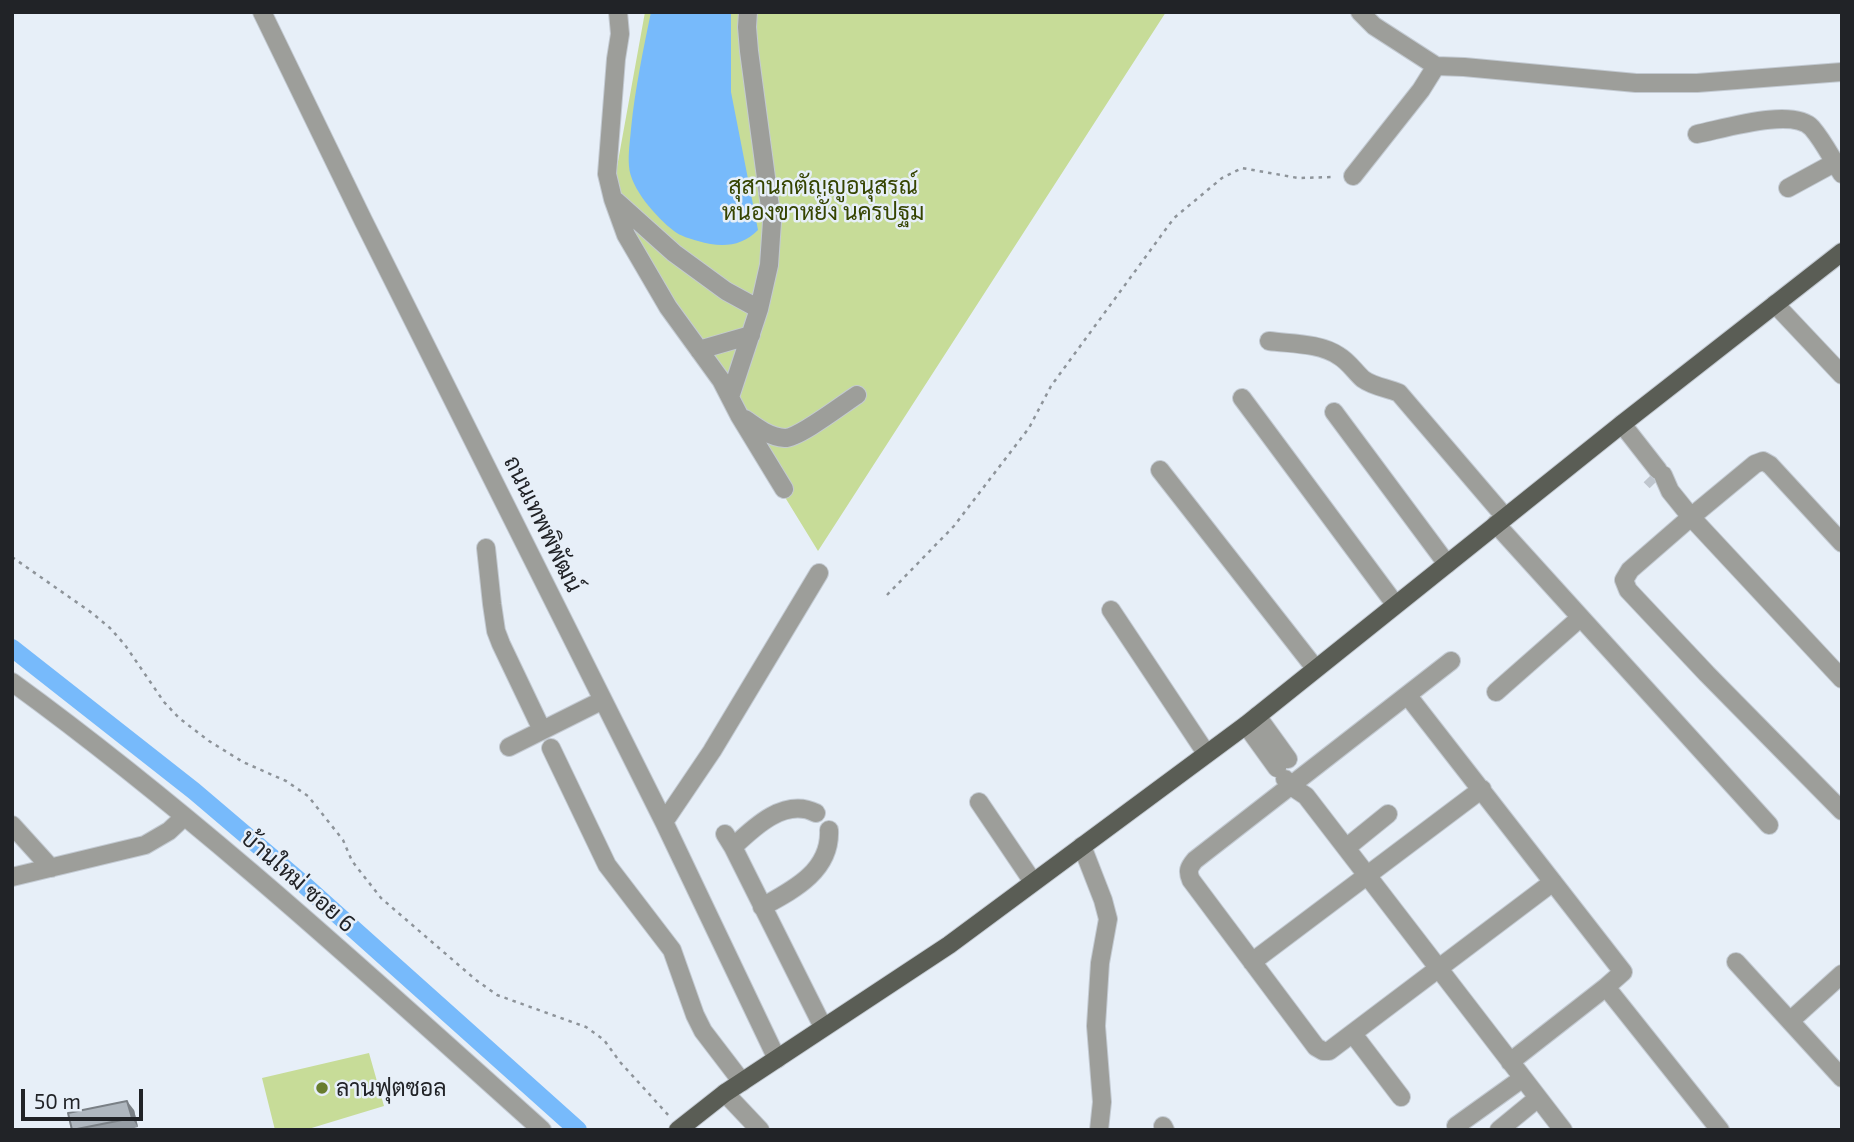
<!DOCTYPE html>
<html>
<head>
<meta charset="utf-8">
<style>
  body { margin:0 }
  #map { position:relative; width:1854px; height:1142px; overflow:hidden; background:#e7eff8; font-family:"Exo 2",sans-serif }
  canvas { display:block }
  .frame { position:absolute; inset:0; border:14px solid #212327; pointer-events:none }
  .scale { position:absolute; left:21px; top:1089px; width:122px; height:32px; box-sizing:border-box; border:4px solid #212327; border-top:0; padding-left:9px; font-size:21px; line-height:24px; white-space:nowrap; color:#212327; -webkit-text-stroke:5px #e7eff8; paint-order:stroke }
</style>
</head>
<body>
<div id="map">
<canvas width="1854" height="1142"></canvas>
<div class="frame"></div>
<div class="scale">50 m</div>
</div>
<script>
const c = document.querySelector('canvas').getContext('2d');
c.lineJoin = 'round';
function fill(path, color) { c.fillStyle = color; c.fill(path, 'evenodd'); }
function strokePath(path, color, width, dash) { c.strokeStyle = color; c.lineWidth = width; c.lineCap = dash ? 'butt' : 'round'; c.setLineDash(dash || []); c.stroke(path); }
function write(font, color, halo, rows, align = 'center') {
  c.font = font + ' "Exo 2",Sarabun,sans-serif'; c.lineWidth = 5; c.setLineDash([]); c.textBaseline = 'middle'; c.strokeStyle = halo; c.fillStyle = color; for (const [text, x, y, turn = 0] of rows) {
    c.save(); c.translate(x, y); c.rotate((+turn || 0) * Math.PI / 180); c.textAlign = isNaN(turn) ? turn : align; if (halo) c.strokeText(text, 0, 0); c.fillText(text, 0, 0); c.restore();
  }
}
const green = new Path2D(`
  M645,12h521l-348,539 -156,-254 -34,-66 -13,-53z
  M369,1053l15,53 -79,24h-30l-13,-52z`);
const water = new Path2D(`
  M651,12h80v80l27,138c-17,17 -37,18 -60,11 -7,-2 -18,-5 -24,-10 -17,-13 -44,-43 -45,-65 -1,-12 1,-25 2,-37 4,-40 12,-78 20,-117z`);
const canal = new Path2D(`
  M12,648l182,143 107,91 277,248`);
const minorTunnel = new Path2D(`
  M1650,476l6,6`);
const path = new Path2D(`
  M12,557l80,56 18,15 15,17 39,57 15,16 30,23 34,21 43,19 22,15 35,44 9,21 29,37 95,82 21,15 89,32 18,13 16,22 50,55
  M887,595l67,-69 75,-98 22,-42 123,-168 48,-40 20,-10 56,10 37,-1`);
const minor = new Path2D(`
  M262,12l101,208 301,602 113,237
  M618,12l2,22 -4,25 -9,115 6,25 13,36 42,72 53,73 18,35 45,74
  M1360,12l14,14 62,40
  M1697,134c26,-5 96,-27 115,-6 12,14 20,31 30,46
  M1353,176l68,-86 15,-24 28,1 172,16h61l145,-11
  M1788,188l46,-25
  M616,201l58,52 52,38 33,18
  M1775,304l67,71
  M1269,341c23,3 51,2 70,15 10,6 16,16 24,23 11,8 25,9 36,14l106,124
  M699,350l52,-15
  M730,397l29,-88 10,-44 3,-43 -23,-171 -2,-24 1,-15
  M1242,398l153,206
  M1334,412l113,152
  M745,419c11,8 24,18 40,19 14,0 58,-34 72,-43
  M1622,424l36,46
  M1160,470l155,198
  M1663,475l7,16 21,26 151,162
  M1496,524l273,301
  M1842,543l-72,-78 -7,-4 -8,3 -64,53 -61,53 -6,10 4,10 79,84 135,137
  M486,548l6,56 4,27 5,13 41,86
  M1111,610l95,143
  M1451,661l-256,199c-6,7 -8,11 -4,20l125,167 7,4h6l224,-169
  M12,682c187,136 358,294 530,448
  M1496,692l84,-74
  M1408,696l215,276 -17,15 -96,75
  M1257,716l31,43
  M1246,725l31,43
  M509,747l94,-47
  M551,748l56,117 65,85 23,65 8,16 39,51
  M1285,779l6,7 15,10 257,334
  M979,802l54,80
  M664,822l48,-71 107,-178
  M12,825l39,43
  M725,834l8,13 90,180
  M1082,846l21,54 5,19 -8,44 -4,63 6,76 -3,28
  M733,847c21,-20 52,-50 83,-34
  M1346,848l42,-34
  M12,877l133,-32 24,-14 15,-14
  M762,907c31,-17 69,-36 67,-77
  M1252,962l230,-173
  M1736,962l106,116
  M1606,987l114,143
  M1790,1021l52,-47
  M1353,1034l48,63
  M725,1093l35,37
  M1163,1126l2,4
  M1456,1126l67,-48
  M1499,1130l39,-32`);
const major = new Path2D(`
  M678,1130l47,-37 224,-148 297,-220 376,-301 220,-172`);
const wall = new Path2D(`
  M134,1110l4,17 -11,3h-55z`);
const shadedWall = new Path2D(`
  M127,1101l7,9 4,17 -6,-9z`);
const building = new Path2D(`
  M127,1101l5,17 -60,12 -4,-17z`);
const markers = [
  [322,1088,7,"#687d2e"]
];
const parkNames = [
  ["สุสานกตัญญูอนุสรณ์",823,186],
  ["หนองขาหยั่ง นครปฐม",823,212]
];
const streetNames = [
  ["ถนนเทพพิพัฒน์",543,524,64],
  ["บ้านใหม่ ซอย 6",298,881,41]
];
const poiNames = [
  ["ลานฟุตซอล",336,1088]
];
fill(green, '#c7dc98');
fill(water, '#77bafb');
strokePath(canal, '#77bafb', 18);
strokePath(minorTunnel, '#bfc6ce', 18, [18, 9]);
strokePath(minor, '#c3cad2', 20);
strokePath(major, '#c3cad2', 20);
strokePath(path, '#8e949a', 2.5, [3.5, 5]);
strokePath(minor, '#9d9e9a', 18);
strokePath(major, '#5a5d55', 18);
fill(wall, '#969da4');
fill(shadedWall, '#7a8086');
fill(building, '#afb7bf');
strokePath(building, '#7a8086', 2);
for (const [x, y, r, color] of markers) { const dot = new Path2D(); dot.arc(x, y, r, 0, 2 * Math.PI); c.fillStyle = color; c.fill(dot); strokePath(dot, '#e7eff8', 2.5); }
write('23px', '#354400', '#e7eff8', parkNames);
write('23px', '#212327', '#e7eff8', streetNames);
write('23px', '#212327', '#e7eff8', poiNames, 'left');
</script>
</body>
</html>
